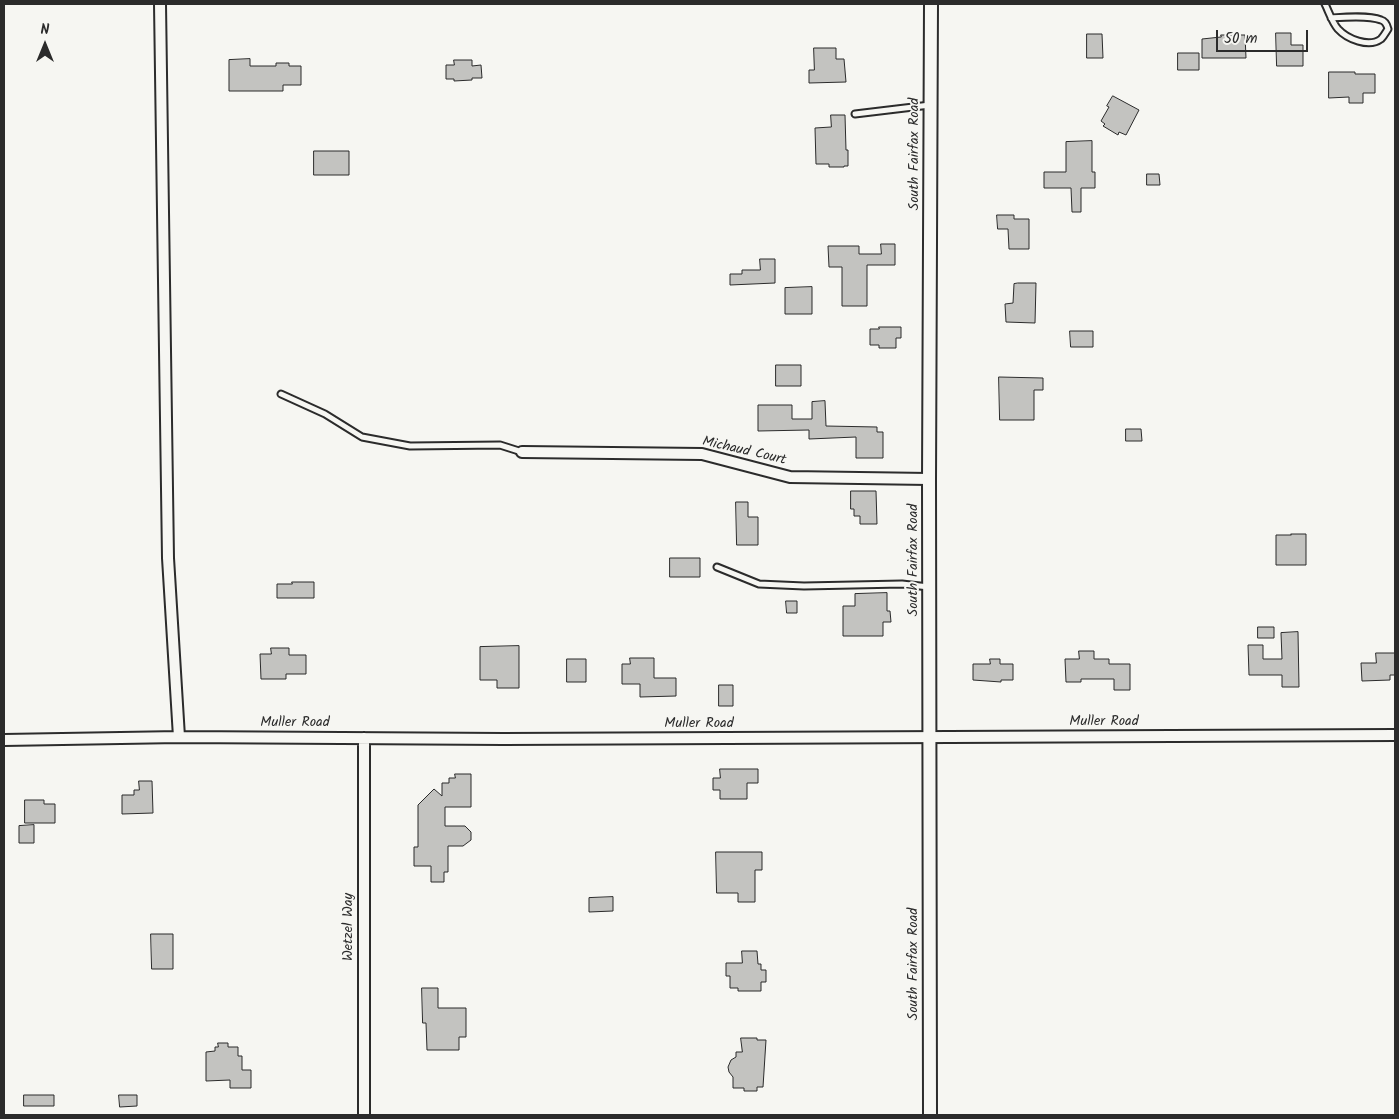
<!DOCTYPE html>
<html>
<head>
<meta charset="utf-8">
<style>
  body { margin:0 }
  #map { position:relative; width:1399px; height:1119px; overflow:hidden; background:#f6f6f2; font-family:Kalam,sans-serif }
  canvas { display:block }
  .frame { position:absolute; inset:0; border:5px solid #2b2b2b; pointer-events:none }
  .north { position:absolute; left:20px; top:20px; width:50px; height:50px; -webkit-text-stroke:4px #f6f6f2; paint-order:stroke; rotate:0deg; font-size:14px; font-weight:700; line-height:20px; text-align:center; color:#2b2b2b }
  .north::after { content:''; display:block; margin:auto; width:18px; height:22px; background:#2b2b2b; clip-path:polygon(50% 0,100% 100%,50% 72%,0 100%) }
  .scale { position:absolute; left:1216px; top:30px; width:92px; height:22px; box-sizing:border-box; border:2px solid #2b2b2b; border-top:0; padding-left:6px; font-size:15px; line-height:18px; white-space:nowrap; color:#2b2b2b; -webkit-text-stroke:4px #f6f6f2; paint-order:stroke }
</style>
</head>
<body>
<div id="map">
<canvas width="1399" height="1119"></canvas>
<div class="frame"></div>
<div class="north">N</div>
<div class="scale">50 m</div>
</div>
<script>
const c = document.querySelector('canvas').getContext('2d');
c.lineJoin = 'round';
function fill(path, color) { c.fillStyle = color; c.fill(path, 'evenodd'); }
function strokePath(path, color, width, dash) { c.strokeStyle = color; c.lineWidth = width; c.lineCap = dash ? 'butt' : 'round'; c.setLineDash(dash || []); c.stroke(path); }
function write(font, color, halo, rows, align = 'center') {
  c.font = font + ' Kalam,sans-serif'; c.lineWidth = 4; c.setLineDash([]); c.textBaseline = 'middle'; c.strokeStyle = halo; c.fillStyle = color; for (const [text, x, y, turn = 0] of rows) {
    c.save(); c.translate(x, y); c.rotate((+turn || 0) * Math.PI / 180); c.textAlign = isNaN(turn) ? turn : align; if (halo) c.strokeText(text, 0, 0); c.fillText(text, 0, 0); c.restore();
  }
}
const building = new Path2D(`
  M1276,33h15v12h12v21h-26z
  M1087,34h15l1,24h-16z
  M1221,35h24l1,23h-44v-19l19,-2z
  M814,48h22v11h8l2,23 -37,1v-13h5z
  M1178,53h21v17h-21z
  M250,59v7h26v-3h13v3h12v19h-18v6h-54v-31z
  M454,60h18v6l9,-1 1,13h-10v2l-18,1v-2h-8v-14h8z
  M1329,72h26v2h20v19h-12v10h-14v-6l-20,1z
  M1113,96l26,14 -13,25 -7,-3 -1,3 -15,-9 2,-2 -4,-3 8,-14 -2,-1z
  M831,115h14l1,35h2v16h-4v1h-15v-3h-13l-1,-36 16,-1z
  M1092,141v31h3v16h-14v24h-9l-1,-24h-27v-16h22v-30z
  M314,151h35v24h-35z
  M1147,174h12l1,11h-13z
  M997,215h17v4h15v30h-20l-1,-20h-10z
  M881,244h14v21h-28v41h-25v-39h-13l-1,-21h31v8h22z
  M760,259h15v24l-45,2v-11h12v-4h18z
  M1018,283h18l-1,40 -29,-1 -1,-18 8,-1 1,-19z
  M812,287v27h-27v-26z
  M879,327h22v11h-5v10h-17v-3h-9v-16h9z
  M1070,331h23v16h-22z
  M776,365h25v21h-25z
  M999,377l44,1v12h-9v30h-34z
  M825,401l1,25 51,1v5h6v26h-27v-21l-47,2v-9l-51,1v-26h34v14h20v-17z
  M1126,429h15l1,12h-16z
  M851,491h25l1,33h-17v-8h-6v-7h-3z
  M736,502h12v15h10v28h-21z
  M1291,534h15v31h-30v-30h15z
  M670,558h30v19h-30z
  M292,582h22v16h-37v-14h15z
  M887,593v18h3l1,11h-8v14h-40v-30h12v-12z
  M786,601h11v12h-10z
  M1258,627h16v11h-16z
  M1298,632l1,55h-17v-12h-33l-1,-30h15v14h19l-1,-26z
  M519,646v42h-22v-8h-17v-33z
  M271,648h18v7h17v19h-20v5h-25l-1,-25h11z
  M1079,651h15v8h15v5h21v26h-16v-11h-33v3h-15l-1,-23h14z
  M1376,653h19v22h-5v5l-28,1 -1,-18h15z
  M630,658h24v20h22v18l-36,1v-13h-18v-20h8z
  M567,659h19v23h-19z
  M990,659h10v5h13v16h-12v2l-28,-2v-16h17z
  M719,685h14v21h-14z
  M720,769h38v14h-11v16h-27v-9h-7v-12h7z
  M455,774h16v33h-26v19h20l6,6v8l-8,6h-15v26h-4v10h-13v-16h-17v-19h4v-42l16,-16 8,7v-13h7v-5h6z
  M139,781h13l1,32 -31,1v-19h12v-5h5z
  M25,800h19v4h11v19h-30z
  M34,825v18h-15v-17z
  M716,852h46v18h-7v32h-17v-9h-21z
  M613,897v14l-24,1v-14z
  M151,934h22v35h-21z
  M742,951h15l1,13h3v6h5v12h-5v9h-23v-3h-8v-12h-4v-13h16z
  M422,988h16v20h28v29h-7v13h-32l-1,-27h-3z
  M741,1038h16v2h9l-3,47h-6v4h-13v-3h-11v-11l-4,-5 -1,-5 3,-7 5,-3v-5h6z
  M218,1043h10v4h10v9h4v14h9v18h-21v-8l-24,1v-29l9,-1v-4h3z
  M24,1095h30v11h-30z
  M119,1095h18v11l-17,1z`);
const service = new Path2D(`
  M1325,4c4,8 7,18 13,25 9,10 31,19 43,10 3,-3 5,-7 7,-10 -1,-4 -3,-8 -7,-9 -12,-5 -36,-3 -50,-2
  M855,114l75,-9
  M281,394l44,20 37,23 48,9 90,-1 22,7
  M717,567l42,17 45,2 98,-2 27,3`);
const minor = new Path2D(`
  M160,4l8,554 11,179
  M522,452l180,2 88,23 139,2
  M4,740l175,-3 325,2 891,-4
  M364,1115v-377`);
const tertiary = new Path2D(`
  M930,1115l-1,-636 2,-475`);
const streetNames = [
  ["South Fairfax Road",916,154,-90],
  ["Michaud Court",744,452,13],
  ["South Fairfax Road",915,560,-90],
  ["Muller Road",1104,723],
  ["Muller Road",295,724],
  ["Muller Road",699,725],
  ["Wetzel Way",350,927,-90],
  ["South Fairfax Road",915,964,-90]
];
fill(building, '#c3c3c0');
strokePath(building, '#2b2b2b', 1);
strokePath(service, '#2b2b2b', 9);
strokePath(minor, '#2b2b2b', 14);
strokePath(tertiary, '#2b2b2b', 16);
strokePath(service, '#f6f6f2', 5);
strokePath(minor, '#f6f6f2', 10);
strokePath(tertiary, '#f6f6f2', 12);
write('14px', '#2b2b2b', '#f6f6f2', streetNames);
</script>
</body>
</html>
